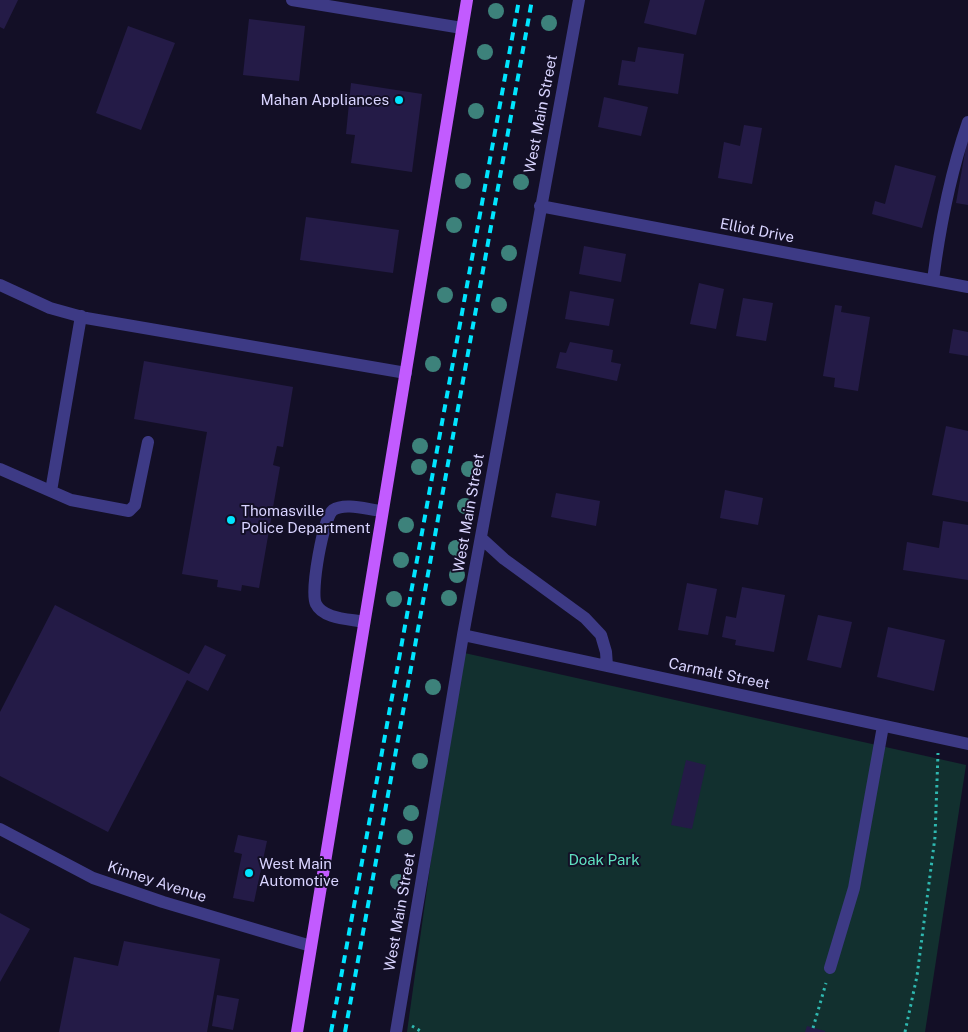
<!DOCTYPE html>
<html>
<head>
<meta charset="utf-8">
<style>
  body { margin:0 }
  canvas { display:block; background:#130f26 }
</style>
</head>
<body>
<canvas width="968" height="1032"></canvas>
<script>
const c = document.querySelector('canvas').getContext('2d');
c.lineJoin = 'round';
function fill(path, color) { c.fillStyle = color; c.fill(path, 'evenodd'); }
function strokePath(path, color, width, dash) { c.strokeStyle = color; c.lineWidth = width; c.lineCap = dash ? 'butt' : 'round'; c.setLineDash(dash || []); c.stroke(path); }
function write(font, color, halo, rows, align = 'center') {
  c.font = font + ' "Public Sans",sans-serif'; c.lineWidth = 4; c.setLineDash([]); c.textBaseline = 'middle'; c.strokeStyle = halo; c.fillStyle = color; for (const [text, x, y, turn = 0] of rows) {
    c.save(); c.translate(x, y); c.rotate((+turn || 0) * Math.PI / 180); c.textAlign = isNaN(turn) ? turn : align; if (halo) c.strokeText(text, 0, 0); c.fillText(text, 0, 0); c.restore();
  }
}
const green = new Path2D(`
  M460,652l506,113 -41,267h-518z`);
const building = new Path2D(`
  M0,0h18l-14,29 -4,-2z
  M650,0h55l-9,35 -52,-12z
  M249,19l56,7 -6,55 -56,-6z
  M128,26l47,17 -34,87 -45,-17z
  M638,47l46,7 -6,40 -60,-9 4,-25 13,2z
  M351,83l71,11 -10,78 -61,-9 4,-28 -9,-1z
  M604,97l44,10 -7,29 -43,-9z
  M744,125l18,3 -10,56 -34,-6 6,-36 16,4z
  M967,141h1v64l-12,-2z
  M895,165l41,11 -14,52 -50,-14 3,-13 10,3z
  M306,217l93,13 -6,43 -93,-13z
  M584,246l42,8 -5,28 -42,-8z
  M699,283l25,6 -8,40 -26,-5z
  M570,291l44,8 -5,27 -44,-7z
  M743,298l30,5 -7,38 -30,-5z
  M835,305l7,1 -1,6 29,5 -12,74 -24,-4 1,-9 -12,-2z
  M953,329l15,3v24l-19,-3z
  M570,342l43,8 -2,12 10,2 -4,17 -61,-13 4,-16 6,1z
  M144,361l149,26 -10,60 -6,-1 -4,19 7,2 -21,121 -17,-3 -1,6 -24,-4 1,-7 -36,-6 25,-142 -73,-13z
  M946,426l22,5v71l-36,-7z
  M725,490l38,8 -5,27 -38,-7z
  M556,493l44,8 -4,25 -45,-9z
  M943,521l25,4v55l-65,-10 4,-28 32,6z
  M687,583l30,6 -9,46 -30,-5z
  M742,587l43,8 -11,57 -39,-7 1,-5 -14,-3 4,-21 10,2z
  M55,605l134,69 16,-29 21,10 -18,36 -21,-11 -79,152 -108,-56v-64z
  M818,615l34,7 -11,46 -34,-8z
  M888,627l57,13 -11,51 -57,-14z
  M686,760l20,5 -14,64 -21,-4z
  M238,835l29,6 -13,61 -21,-4 9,-44 -8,-2z
  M0,913l30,16 -30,53z
  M124,941l96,18 -13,73h-148l15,-75 44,9z
  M217,995l22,4 -6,31 -21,-4z
  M807,1026l18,5v1h-20z`);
const path = new Path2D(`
  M412,1026l10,6
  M813,1028l13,-45
  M905,1032l12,-56 18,-139 3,-84`);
const minor = new Path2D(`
  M292,0l170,28
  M540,206l428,81
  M933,280c7,-54 17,-106 35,-158
  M0,285l50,23 36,10 320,55
  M0,469l71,31 58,11 6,-6 13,-63
  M51,491l30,-175
  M481,538l23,21 81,59 16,17 5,17 1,14
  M364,622c-14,-3 -41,-3 -48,-18 -6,-12 7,-86 17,-94 12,-8 36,0 49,1
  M463,635l505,109
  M0,829l93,49 70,24 148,44
  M830,968l24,-80 29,-162
  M396,1032l67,-397 116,-635`);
const major = new Path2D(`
  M297,1032l170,-1032`);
const rail = new Path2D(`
  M331,1032l188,-1032
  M345,1032l187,-1032`);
const trees = [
  [496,11],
  [549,23],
  [485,52],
  [476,111],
  [463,181],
  [521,182],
  [454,225],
  [509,253],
  [445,295],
  [499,305],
  [433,364],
  [420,446],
  [419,467],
  [469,469],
  [465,506],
  [406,525],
  [456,548],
  [401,560],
  [457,575],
  [449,598],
  [394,599],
  [433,687],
  [420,761],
  [411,813],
  [405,837],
  [398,882]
];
const markers = [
  [399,100,5,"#00e5ff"],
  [231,520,5,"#00e5ff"],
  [249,873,5,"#00e5ff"]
];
const poiNames = [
  ["Mahan Appliances",389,100,"right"],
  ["Thomasville",241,511],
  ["Police Department",241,528],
  ["West Main",259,864],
  ["Automotive",259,881]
];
const streetNames = [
  ["West Main Street",541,114,-79],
  ["Elliot Drive",757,231,11],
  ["West Main Street",469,513,-80],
  ["Carmalt Street",719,674,12],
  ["Kinney Avenue",157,882,18],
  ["West Main Street",400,912,-80]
];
const parkNames = [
  ["Doak Park",604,860]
];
fill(green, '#12302f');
fill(building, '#241b47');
strokePath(path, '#2fb8b0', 3, [2.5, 4]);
strokePath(minor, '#3d3a85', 12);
strokePath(major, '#c25bff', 12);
strokePath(rail, '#00e5ff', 4, [8, 6]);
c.fillStyle = '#3d827b';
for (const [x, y] of trees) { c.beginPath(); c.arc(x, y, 8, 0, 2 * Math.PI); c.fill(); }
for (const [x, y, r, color] of markers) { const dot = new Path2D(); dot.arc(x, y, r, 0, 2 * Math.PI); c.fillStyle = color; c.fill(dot); strokePath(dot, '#130f26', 2); }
write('15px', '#d9d4ff', '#130f26', poiNames, 'left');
write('15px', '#d9d4ff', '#130f26', streetNames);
write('15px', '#5fe0c0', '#130f26', parkNames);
</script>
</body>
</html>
